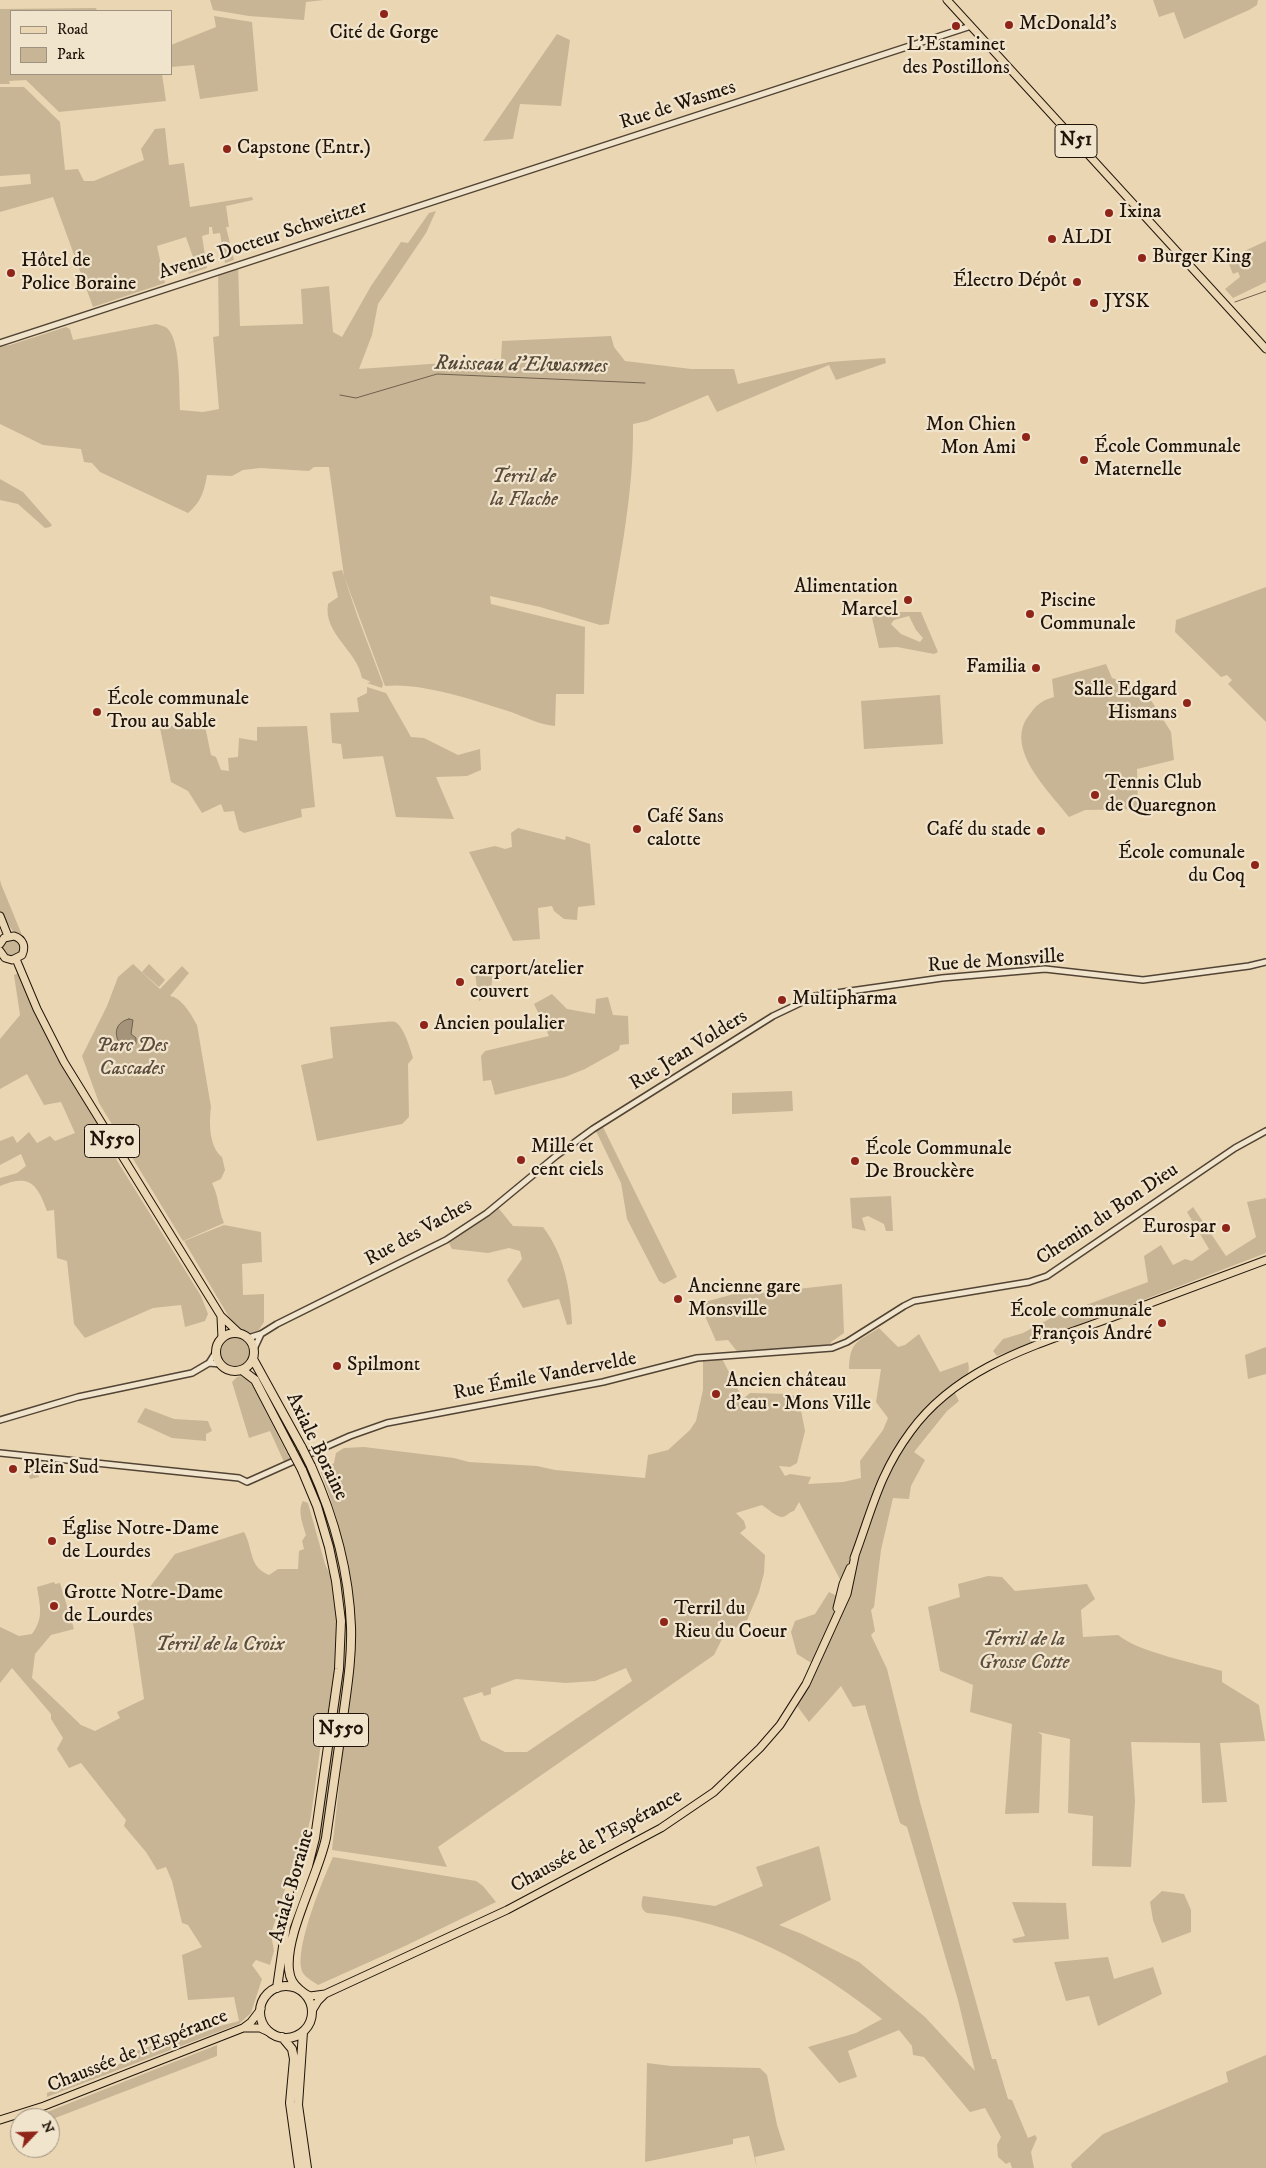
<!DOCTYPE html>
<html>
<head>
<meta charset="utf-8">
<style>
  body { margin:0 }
  #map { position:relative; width:1266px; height:2168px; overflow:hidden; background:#ead6b2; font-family:"IM FELL DW Pica",serif }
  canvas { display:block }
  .legend { position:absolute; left:10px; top:10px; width:162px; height:65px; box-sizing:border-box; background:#f1e4cd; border:1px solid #9d917f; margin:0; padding:6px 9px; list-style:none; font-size:15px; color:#20140a }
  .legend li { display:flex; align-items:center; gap:10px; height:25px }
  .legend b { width:25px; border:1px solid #9d917f }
  .north { position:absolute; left:10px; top:2108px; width:50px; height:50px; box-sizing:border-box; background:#f1e4cd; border:1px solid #9d917f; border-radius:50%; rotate:66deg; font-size:14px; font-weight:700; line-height:20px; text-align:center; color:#20140a }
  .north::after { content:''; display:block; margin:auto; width:18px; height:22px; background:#8f2418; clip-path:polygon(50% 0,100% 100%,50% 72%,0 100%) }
</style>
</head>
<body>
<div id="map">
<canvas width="1266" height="2168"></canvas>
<ul class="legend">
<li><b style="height:6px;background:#ead6b2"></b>Road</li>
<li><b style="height:14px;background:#c8b595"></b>Park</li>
</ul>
<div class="north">N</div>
</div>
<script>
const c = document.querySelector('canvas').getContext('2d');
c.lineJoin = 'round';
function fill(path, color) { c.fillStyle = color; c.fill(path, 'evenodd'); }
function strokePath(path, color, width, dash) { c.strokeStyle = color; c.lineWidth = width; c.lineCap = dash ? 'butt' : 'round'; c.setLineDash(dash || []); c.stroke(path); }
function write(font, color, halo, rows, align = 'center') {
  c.font = font + ' "IM FELL DW Pica",serif'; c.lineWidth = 4.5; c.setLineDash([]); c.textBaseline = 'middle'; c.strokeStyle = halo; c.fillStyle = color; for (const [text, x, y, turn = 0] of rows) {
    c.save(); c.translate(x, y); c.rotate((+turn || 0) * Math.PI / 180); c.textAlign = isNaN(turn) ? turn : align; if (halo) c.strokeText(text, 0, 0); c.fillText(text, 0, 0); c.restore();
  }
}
const green = new Path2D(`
  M210,0h114l-18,2 -2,18 -55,-4 -36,-6z
  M1153,0h105l-1,5 -8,5 -65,29 -10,-27 -15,5z
  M96,8l1,3h-86v63h151l4,27 -107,11 -33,-32 -17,1 1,3h-10v-75z
  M214,16l38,6 6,69 -58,8 -6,-34 -23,2v-22l45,-18z
  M557,34l13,6 -9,66 -41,-2 -7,35 -30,2z
  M0,87h24l36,35 5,48 13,-1 6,12h10l50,-21 -3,-11 14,-20 10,-1 4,37 15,-2 6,44 62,-10 1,3 -27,6 3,21h-3l8,33 -9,3 -5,-30 -7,1 -1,-7h-3v7l-7,2 5,32 -18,6 -3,-10 9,-1 -9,-26 -29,9 8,37 -72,24 -40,-110 -53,15v-25l31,-3 -1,-10 -30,2z
  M436,211l-10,22 -48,71 -6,31 -13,34 142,-10 1,-18 109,-5 3,11 11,14 66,8h43l4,15 91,-22 56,-4 1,5 -50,17 -7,-15 -112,47 -9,-17 -61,26 -14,3c1,67 -13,134 -24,200l-9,1 -60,-18 -50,-11 1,8 94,23 -1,67h-28l-1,32c-15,-1 -30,-9 -44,-14 -34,-11 -90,-30 -126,-26l-41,-110 -15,-109h-15l-5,4 -49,-3 -17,2 -11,6 -25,-1c-3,17 -6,27 -19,38l-88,-41 -8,-9 -8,-1 -3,-13 -38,-4 -43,-21v-78l10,-1 56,-18 4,2 3,11 83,-16c4,1 8,2 11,4 14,12 12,64 13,82l23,2 16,-3 -6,-72 6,-1 -1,-65 20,-7 2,62 63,-2 -2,-35 28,-3 4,46 9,5 29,-51 30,-44 7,1 21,-30z
  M1266,241v41l-33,16 -8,-9 15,-12 -2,-5 -5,2 -6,-15z
  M0,479l23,13 29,33 -2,2 -5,1 -27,-24 -18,-4z
  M342,570l15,45 26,69 -1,4 -15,-5 4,-1 -9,-4c-5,-28 -39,-44 -34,-74l10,-7 -6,-25z
  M1266,587v135l-38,-38 4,-4 -5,-5 -6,2 -46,-45 1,-12z
  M870,609l15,3h36l17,40 -4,2 -37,-7 -18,1zM909,616l7,14 7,8 -3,4 -19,-8 -10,-10 3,-4z
  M1106,664l6,14 19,7 18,12 22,35 3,28 -37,9 1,40 -53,1 -16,7c-20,-26 -67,-70 -39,-103 7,-10 13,-14 24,-17l-2,-18z
  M367,687l19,6 25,44 13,1 34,17 22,-6 1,21 -14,6 -31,1 18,42 -58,-2 -13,-61 -40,3 -2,-15 -9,-1 -2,-30 29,-1 -2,-14 10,-5z
  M940,695l3,49 -79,5 -3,-48z
  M201,720l4,6 6,29 5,2 5,13 8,1 -1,-13 10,-1 1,-19 18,3v-14l50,-1 8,81 -14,2 1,8 -58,16 -5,-3 -5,-19 -10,1 -3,-8 -19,9 -14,-22 -17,-9 -11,-54z
  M518,828l47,12 1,-4 24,8 5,61 -17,2 -1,13 -13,-1 -10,-8 -2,-5 -14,2 2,31 -27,2 -44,-89 26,-6 10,3 7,-2 -1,-14z
  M0,880l1,4 21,51 -10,-5 -6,-9 -6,2z
  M2 948a9 9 0 1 1 18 0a9 9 0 1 1-18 0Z
  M133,964l27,25 22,-23 7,7 -19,23c12,2 21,18 27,29l14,82c-2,15 -2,40 11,50l3,13 -4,9 -9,4c7,14 6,26 12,40l-41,18 -84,-138 -17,-47 25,-50 11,-29z
  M149,964l16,16 -6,7 -17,-15z
  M500,964l2,6 -3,5 -6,1c-4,15 3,16 -14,25l-5,-34z
  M19,973l38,86 4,2 57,97 -2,1 85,137 7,18 -3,7 -20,6 -4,-22 -28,3 -68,30 -11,-14 -7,-63 -10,-3 -3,-48 -7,1c-10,-28 -18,-37 -47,-25v-8l17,-5 9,-7 -5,-12 -21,11v-24l13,-5 4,7 12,-11 8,11 13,-7 5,5 20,-8 -14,-31 -17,3 -17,-31 -27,15v-50l20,-24 -6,-40z
  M552,994l15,15 28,5 1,-15 12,-2 5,18 15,1 1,28 -9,1 -1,5 -34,19 -20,8 -70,18 -4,-15 -8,1 -2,-25 4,-5 64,-15 -15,-32z
  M383,1022c3,0 8,-1 12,0 8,3 16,28 18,36l-5,6 1,53 -7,7 -85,17 -16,-76 32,-7 -3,-31z
  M792,1091l1,20 -61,3v-21z
  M603,1127l74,150 -13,7 -5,-3 -32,-62 -6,-36 -25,-52z
  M891,1196l2,35h-7l-2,-7 -16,-8 -6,2 4,13 -14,-3 -2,-30z
  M1266,1198v55l-269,103 -4,-5 10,-12 20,-6 28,-15 97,-36 -4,-26 17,-11 12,20 12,-6 7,2 17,-12 -22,-37 6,-5 33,49 30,-19 -9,-35z
  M496,1205l17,21 30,1c21,27 28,64 29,97l-5,1 -8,-26 -36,9 -16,-28 15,-21 -2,-8 -11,-3 -21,5 -36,-4 -3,-6 4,-7z
  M224,1225l37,7 1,30 -20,2 1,31 21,-1v28l-7,11 -5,1 -14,-5 -9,-12 -45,-76z
  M842,1284l2,49 -13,9 1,6 -93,6 -11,-14 -12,1 -15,-34 4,-5 47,-13h8l2,4z
  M879,1328l19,19 7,-2 14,-11 21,38 28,-10 1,6 -2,11 -14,10 6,12 -12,10 -33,41 11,8 -14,26 -2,13 -16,-1 -12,52 -7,57 -3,3 4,21 -4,4 16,34 33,133 72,257h4l12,40 4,1 16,38 7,-3 2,3 -6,14 3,16h-22l-2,-6 -4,2 -8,-7 -1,-12 4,-8 -16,-29 -15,4 -46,-55 -11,-2 -1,-9 -13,-16 -51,21 9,26 -18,6 -31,-36 48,-14 26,-14c-69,-55 -146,-99 -235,-106 -7,-4 -6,-9 -4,-17l72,10 48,-20 -7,-19 63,-21 12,54 -52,25 23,9 57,28 66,55 50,54 -17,-71 -51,-173 -7,-4 -35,-118 -12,2 -12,-21 -32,36 -14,-19 21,-37 -19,-12 -6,-22 4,-11 20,-7 14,-22 10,5 4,-12 -44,-83 -5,9c-5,1 -8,6 -12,6 -6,0 -15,-9 -20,-12l-26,8 8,8 2,7 -6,5 25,22 -1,18 -5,19 -12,28 -24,17 -9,18 -276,192 9,20 -115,-17 22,-201c1,-63 -11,-118 -33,-177l13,-9 2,-10 8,-5 20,-1 90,11 15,4 68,4 18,4 90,8 3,-23 20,-5 22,-20 6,-9 7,-31v-33l17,-2 23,44 7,-6 41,1 8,6 6,31 -8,32 -7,4 -11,-1 6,10 5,-2 21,3 -3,7 35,-2 18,-4 -1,-17 23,-31 5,-12 -12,-16 5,-33h-32c1,-28 8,-27 30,-41zM626,1668l6,13 -105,71h-22l-24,-12 -18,-42 19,-6 2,4 7,-2v-6l25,-9 50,4 29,-2z
  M219 1352a16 16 0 1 1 32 0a16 16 0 1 1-32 0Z
  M1266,1347v27l-18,5 -3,-24z
  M241,1376l8,5 4,6 37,72 -6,3 -14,-31 -21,7 -17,-56 5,-5z
  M259,1382l53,91 18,49 13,53 4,39 -1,57 -25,175 -31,93 -6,29 5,-44 18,-46 36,-241 -17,-114z
  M145,1408l29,11 34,2 4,10 -6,3v7l-34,-3 -35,-16z
  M34,1460l5,17 -9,2 -5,-16z
  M303,1501l5,2 17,61 7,15 4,30 1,44 -10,79 -5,4 -11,80 -4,17 -10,18 -26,83 3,17 -4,14 -14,-5 -4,5 10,14 -11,34 -12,11 -192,73v-4l80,-32v-7l48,-16 64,-17 -5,-24 -46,3 -6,-45 20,-8 -14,-22 -6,-2 -10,-42 -6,-14 -9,3 -11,-18 -22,-26 2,-6 -45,-57 -12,5 -12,-19 6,-11 -12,-19v-5l-39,-46 -12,15v-56l19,9 13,-2c12,-16 8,-28 5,-47l17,-5 1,2 5,-1 14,46 -23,6 -16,19 -3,24 49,47 14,6 25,-13 -3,-6 27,-13 -10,-71 -4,-15 45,-59 69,-22c10,18 4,34 25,43l9,-6h20l1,-18 5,-2 -2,-8 4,-6c-3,-10 -9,-25 -3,-34z
  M988,1576l14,1 13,14 72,-7 8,15 -14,11 2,27 35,-2c20,17 77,28 104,36v11l37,23 6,36 -45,2 7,59 -25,1 -2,-60 -69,-1 4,59 -4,66 -39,-1 1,-50 -25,-3 2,-74 -32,-7 4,3 -3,78 -34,1 7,-90 -42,-12 3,-27 -33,-14 -12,-64 32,-10 -2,-13z
  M333,1857l143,24 7,5 13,16 -91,44 -87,39c-4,-3 -13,-8 -15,-12 -11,-20 21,-96 30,-116z
  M1162,1891l22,3 7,16v22l-29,11 -9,-23 -3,-18z
  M1012,1902l54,1 3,36 -55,4 -2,-4 13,-3z
  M1108,1957l6,22 39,-12 9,27 -64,32 -9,-30 -23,5 -12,-39z
  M217,2045v11l-167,64 -3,-2v-6z
  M1266,2055v113h-194l-1,-4 32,-30 125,-52 -2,-10z
  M647,2063l24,3 89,2 7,7 10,50 8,25 -30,7 2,11 -8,-32 -16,3v5l-88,18z`);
const water = new Path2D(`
  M129,1019l4,1 -2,14 5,4v6l-4,4 -12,-4c-7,-11 -4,-22 9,-25z`);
const stream = new Path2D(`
  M1235,302l31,-11
  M340,395l16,3 81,-24 208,9`);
const minor = new Path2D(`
  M0,343l971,-317
  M248,1338l13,-4 16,-10 169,-84 41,-27 69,-57 37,-27 180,-113 42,-20 127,-18 103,-9 98,11 106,-14 17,-4
  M254,1349l7,-15
  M209,1363l11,1
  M0,1420l78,-23 114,-24 17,-10 7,-11
  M0,1453l239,25 8,4 103,-46 37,-13 216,-41 94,-24 135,-10 15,-6 57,-36 10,-5 115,-19 18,-6 188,-128 31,-17`);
const major = new Path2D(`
  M947,0l319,349
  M0,916l8,20
  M0,944l4,-6 10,-2c9,3 12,10 8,19l-10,5 -7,-2 -5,-7
  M16,959l21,50 27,53 157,254 18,17
  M221,1317l1,21
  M854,1558c18,-48 25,-84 57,-127 48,-66 129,-87 202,-114 51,-19 102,-38 153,-57
  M837,1608l6,-24 7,-16
  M304,1993l6,3 15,-2 182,-84 154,-82 53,-36 46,-44 20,-23 26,-41 41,-90 8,-38
  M312,2011l6,-10 7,-7
  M243,2028h17l11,5
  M0,2120l44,-14 199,-78 8,-6 10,-13`);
const highway = new Path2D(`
  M216 1352a19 19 0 1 1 38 0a19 19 0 1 1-38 0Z
  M253,1359l49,89
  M242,1370l13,10 37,71
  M260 2012a26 26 0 1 1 52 0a26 26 0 1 1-52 0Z
  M277,1988l9,-62 22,-60 7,-28 24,-169 2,-48 -5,-40 -7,-34 -12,-41 -15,-36
  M300,1990c-7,-6 -10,-11 -11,-20 -4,-36 29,-94 37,-132 6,-40 11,-80 17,-120 4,-30 9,-60 8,-91 -2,-56 -17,-110 -40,-161
  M303,2032l-5,73 9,63
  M282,2037l10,12 2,10 -4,44 9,65`);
const highwayBridge = new Path2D(`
  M302,1448l9,18
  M292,1451l10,19`);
const markers = [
  [384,14,5,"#8f2418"],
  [1009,25,5,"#8f2418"],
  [956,26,5,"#8f2418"],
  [227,149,5,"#8f2418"],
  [1109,213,5,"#8f2418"],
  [1052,239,5,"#8f2418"],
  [1142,258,5,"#8f2418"],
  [11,273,5,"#8f2418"],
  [1077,282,5,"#8f2418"],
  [1094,303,5,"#8f2418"],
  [1026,437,5,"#8f2418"],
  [1084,460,5,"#8f2418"],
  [908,600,5,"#8f2418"],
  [1030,614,5,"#8f2418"],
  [1036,668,5,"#8f2418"],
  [1187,703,5,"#8f2418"],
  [97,712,5,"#8f2418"],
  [1095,795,5,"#8f2418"],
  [637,829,5,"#8f2418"],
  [1041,831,5,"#8f2418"],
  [1255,865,5,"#8f2418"],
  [460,982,5,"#8f2418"],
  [782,1000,5,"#8f2418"],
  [424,1025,5,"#8f2418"],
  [521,1160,5,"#8f2418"],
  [855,1161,5,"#8f2418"],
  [1226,1228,5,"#8f2418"],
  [678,1299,5,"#8f2418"],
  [1162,1323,5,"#8f2418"],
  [337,1366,5,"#8f2418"],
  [716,1394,5,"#8f2418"],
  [13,1469,5,"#8f2418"],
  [52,1541,5,"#8f2418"],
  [54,1606,5,"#8f2418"],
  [664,1622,5,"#8f2418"]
];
const shields = [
  [1076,141,42],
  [112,1141,55],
  [341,1730,55]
];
const shieldNames = [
  ["N51",1076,141],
  ["N550",112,1141],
  ["N550",341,1730]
];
const poiNames = [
  ["McDonald's",1019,25],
  ["Cité de Gorge",384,34,"center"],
  ["L'Estaminet",956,46,"center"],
  ["des Postillons",956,69,"center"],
  ["Capstone (Entr.)",237,149],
  ["Ixina",1119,213],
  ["ALDI",1062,239],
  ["Burger King",1152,258],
  ["Hôtel de",21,262],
  ["Police Boraine",21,285],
  ["Électro Dépôt",1067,282,"right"],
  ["JYSK",1104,303],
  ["Mon Chien",1016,426,"right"],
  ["Mon Ami",1016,449,"right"],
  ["École Communale",1094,448],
  ["Maternelle",1094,471],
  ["Alimentation",898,588,"right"],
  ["Marcel",898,611,"right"],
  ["Piscine",1040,602],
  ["Communale",1040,625],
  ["Familia",1026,668,"right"],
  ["Salle Edgard",1177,691,"right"],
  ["Hismans",1177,714,"right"],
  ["École communale",107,700],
  ["Trou au Sable",107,723],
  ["Tennis Club",1105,784],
  ["de Quaregnon",1105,807],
  ["Café Sans",647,818],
  ["calotte",647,841],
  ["Café du stade",1031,831,"right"],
  ["École comunale",1245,854,"right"],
  ["du Coq",1245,877,"right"],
  ["carport/atelier",470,970],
  ["couvert",470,993],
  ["Multipharma",792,1000],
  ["Ancien poulalier",434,1025],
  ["Mille et",531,1148],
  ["cent ciels",531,1171],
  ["École Communale",865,1150],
  ["De Brouckère",865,1173],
  ["Eurospar",1216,1228,"right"],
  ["Ancienne gare",688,1288],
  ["Monsville",688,1311],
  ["École communale",1152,1312,"right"],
  ["François André",1152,1335,"right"],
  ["Spilmont",347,1366],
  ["Ancien château",726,1382],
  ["d'eau - Mons Ville",726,1405],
  ["Plein Sud",23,1469],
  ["Église Notre-Dame",62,1530],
  ["de Lourdes",62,1553],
  ["Grotte Notre-Dame",64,1594],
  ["de Lourdes",64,1617],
  ["Terril du",674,1610],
  ["Rieu du Coeur",674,1633]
];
const streetNames = [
  ["Rue de Wasmes",678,106,-18],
  ["Avenue Docteur Schweitzer",263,241,-18],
  ["Rue de Monsville",996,962,-4],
  ["Rue Jean Volders",689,1051,-32],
  ["Chemin du Bon Dieu",1108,1215,-34],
  ["Rue des Vaches",419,1233,-29],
  ["Rue Émile Vandervelde",545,1377,-11],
  ["Axiale Boraine",316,1447,64],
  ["Chaussée de l'Espérance",597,1842,-29],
  ["Axiale Boraine",293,1886,-74],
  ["Chaussée de l'Espérance",138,2052,-22]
];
const parkNames = [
  ["Terril de",524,478],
  ["la Flache",524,501],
  ["Parc Des",132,1047],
  ["Cascades",132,1070],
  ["Terril de la",1024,1641],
  ["Grosse Cotte",1024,1664],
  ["Terril de la Croix",220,1646]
];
const waterNames = [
  ["Ruisseau d'Elwasmes",521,366,1]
];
fill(green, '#c8b595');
fill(water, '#a59479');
strokePath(water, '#70614d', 1);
strokePath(stream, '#70614d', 1);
strokePath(minor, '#524434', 8);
strokePath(major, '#20140a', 9);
strokePath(highway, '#20140a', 10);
strokePath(minor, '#f1e4cd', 5);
strokePath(major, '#ead6b2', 7);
strokePath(highway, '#ead6b2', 8);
strokePath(highwayBridge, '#20140a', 10, []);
strokePath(highwayBridge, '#ead6b2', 8);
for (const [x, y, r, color] of markers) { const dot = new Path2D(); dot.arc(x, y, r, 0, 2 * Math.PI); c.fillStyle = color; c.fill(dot); strokePath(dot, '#f1e4cd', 2); }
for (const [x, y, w] of shields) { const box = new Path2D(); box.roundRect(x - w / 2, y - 16.5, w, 33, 4); c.fillStyle = '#f1e4cd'; c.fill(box); strokePath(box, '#20140a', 1); }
write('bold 19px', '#20140a', null, shieldNames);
write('20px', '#20140a', '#f1e4cd', poiNames, 'left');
write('20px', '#20140a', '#f1e4cd', streetNames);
write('italic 20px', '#5b4c3b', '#f1e4cd', parkNames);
write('italic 21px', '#554736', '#f1e4cd', waterNames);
</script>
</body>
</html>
